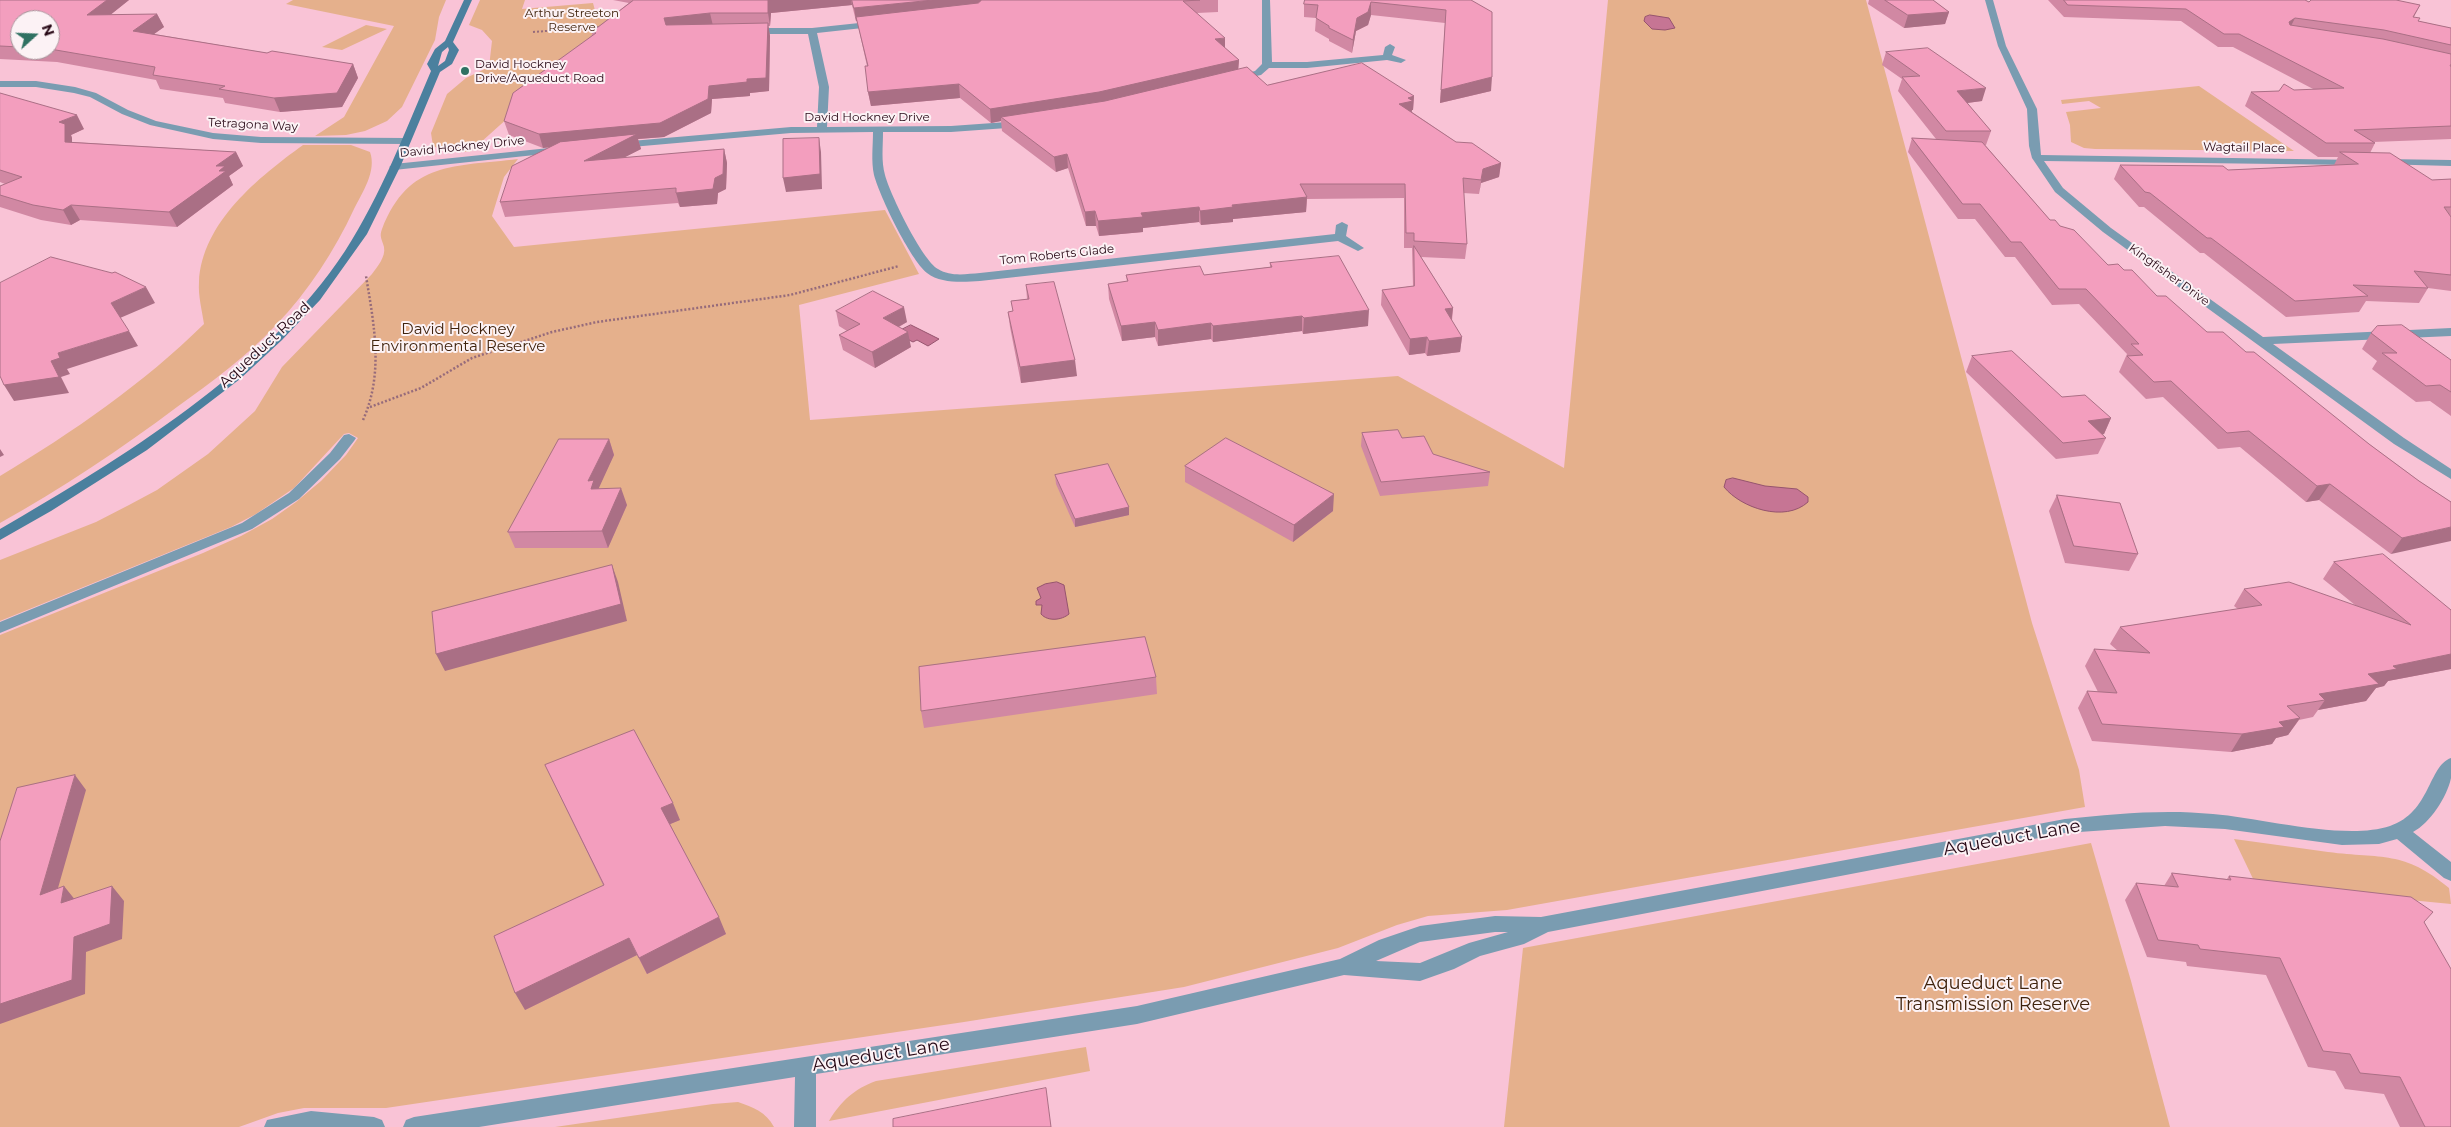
<!DOCTYPE html>
<html>
<head>
<meta charset="utf-8">
<style>
  body { margin:0 }
  #map { position:relative; width:2451px; height:1127px; overflow:hidden; background:#f9c3d6; font-family:Montserrat,sans-serif }
  canvas { display:block }
  .north { position:absolute; left:10px; top:10px; width:50px; height:50px; box-sizing:border-box; background:#fcf2f5; border:1px solid #a7949b; border-radius:50%; rotate:70deg; font-size:14px; font-weight:700; line-height:20px; text-align:center; color:#270815 }
  .north::after { content:''; display:block; margin:auto; width:18px; height:22px; background:#2f7162; clip-path:polygon(50% 0,100% 100%,50% 72%,0 100%) }
</style>
</head>
<body>
<div id="map">
<canvas width="2451" height="1127"></canvas>
<div class="north">N</div>
</div>
<script>
const c = document.querySelector('canvas').getContext('2d');
c.lineJoin = 'round';
function fill(path, color) { c.fillStyle = color; c.fill(path, 'evenodd'); }
function strokePath(path, color, width, dash) { c.strokeStyle = color; c.lineWidth = width; c.lineCap = dash ? 'butt' : 'round'; c.setLineDash(dash || []); c.stroke(path); }
function write(font, color, halo, rows, align = 'center') {
  c.font = font + ' Montserrat,sans-serif'; c.lineWidth = 4; c.setLineDash([]); c.textBaseline = 'middle'; c.strokeStyle = halo; c.fillStyle = color; for (const [text, x, y, turn = 0] of rows) {
    c.save(); c.translate(x, y); c.rotate((+turn || 0) * Math.PI / 180); c.textAlign = isNaN(turn) ? turn : align; if (halo) c.strokeText(text, 0, 0); c.fillText(text, 0, 0); c.restore();
  }
}
const green = new Path2D(`
  M293,0h153l-7,17 -4,23 -33,67 -15,14 -22,10 -19,4 -31,1 29,-19 50,-91 -108,-22z
  M480,0h45l-3,9 71,-6 4,15 39,1 -37,17 -129,116 -28,-2 -9,-4 -2,-13 16,-39 19,-16 23,-11 3,-26 -10,-11 -13,-5z
  M1608,0h258l166,623 47,147 6,37 -578,103 -79,6 -31,9 -59,23 -154,39 -220,35 -578,86h-82l-26,5 -39,14h-239v-492l203,-82 38,-17 31,-17 24,-17 25,-21 25,-26 12,-17 -9,-5 -5,1 -50,54 -38,26 -25,13 -231,94v-61l96,-38 33,-17 28,-15 51,-36 47,-43 27,-44 90,-93c5,-7 14,-17 12,-27 -2,-8 -5,-10 -2,-18 27,-69 73,-62 136,-70l-14,18 -12,39 22,31 371,-37 34,64 -120,31 11,115 588,-44 166,92z
  M366,25l21,4 -45,21 -20,-3z
  M2199,86l95,65 -199,-2 -11,-1 -13,-6 -1,-17 -4,-13 35,-4 -12,-7 -27,3 -1,-4z
  M303,145h48l19,7c7,19 -8,41 -16,57 -19,41 -46,83 -78,116 -29,31 -64,57 -99,82 -56,42 -116,82 -177,116v-47c73,-44 143,-92 204,-152 -2,-14 -6,-28 -5,-42 3,-60 60,-105 104,-137z
  M2234,839c32,4 63,9 94,13 54,7 76,-2 121,36l2,16 -195,-19z
  M2091,843l40,138 39,146h-666l19,-179z
  M1086,1047l4,24 -261,50c12,-20 25,-32 47,-40z
  M738,1102c15,5 28,10 36,25h-219l158,-23z`);
const water = new Path2D(`
  M1650,15l19,3 6,10 -10,2 -13,-1 -8,-8 1,-4z
  M911,325l28,14 -11,7 -11,-6 -4,2 -18,-9z
  M1733,478l32,8 32,3 11,8v5c-23,21 -67,6 -84,-15l2,-7z
  M1057,582l7,3 5,29c-7,6 -21,8 -28,0l1,-9h-6v-4l5,-3 -4,-10 8,-4z`);
const pathFar1 = new Path2D(`
  M533,32l68,-5`);
const path = new Path2D(`
  M370,407l51,-19 51,-30 80,-26 45,-10 193,-27 109,-29
  M363,420c21,-47 11,-95 3,-144`);
const lane = new Path2D(`
  M349,434l7,4 -2,3 -14,18 -41,40 -47,30 -252,104v-11l242,-99 47,-30 41,-40 14,-18z`);
const street = new Path2D(`
  M1262,0h8l2,62h35l76,-7 2,-8 5,-3 5,3 -3,8 14,5 -5,3 -14,-3 -80,8h-38l-8,7 -28,6v-4l22,-6 7,-7z
  M1985,0h8l13,46 31,63 4,46 318,5v4l-4,1 -311,-4 19,27 48,40 152,109 188,-9v8l-178,8 131,94 47,31v10l-57,-35 -291,-212 -48,-40 -23,-34 -3,-12 -2,-37 -29,-63z
  M878,21l4,3 -1,2 -64,7 12,54 -2,40 124,-1 70,-5 5,3 -5,3 -70,5h-68c0,15 -2,29 2,43 5,19 37,85 53,94 13,8 28,5 42,4l355,-39 1,-9 6,-3 6,3 -2,11 18,12 -6,3 -20,-10 -358,40c-16,1 -39,3 -53,-8 -17,-14 -47,-76 -53,-98 -3,-14 -1,-29 -1,-43l-82,1 -171,15 -5,-3 5,-3 171,-15h26l2,-40 -11,-53h-59l-4,-3 4,-3h63z
  M0,81h36l39,6 21,6 32,17 28,11 57,12 48,4 144,1 5,3 -5,3 -144,-1 -48,-4 -63,-14 -28,-11 -32,-17 -16,-4 -38,-6h-36z
  M559,147l4,1v4l-169,18 -5,-3 5,-3z
  M2383,159l68,1v6l-72,-2v-4z
  M2451,758c0,7 0,14 0,20 -4,19 -21,45 -38,54l38,30v19l-7,-3 -47,-39 -18,5 -37,1 -117,-16 -60,-3 -100,7 -517,99 -24,12 -44,12 -26,13 -34,12 -76,-6 -207,49 -321,50v53h-22l1,-50 -316,50h-76l3,-7 8,-3 723,-111 203,-47 39,-19 41,-14 75,-10 46,1 524,-98c49,-5 98,-10 148,-5 49,4 132,27 177,12 41,-14 38,-60 61,-68zM1495,932h13l-39,11 -49,20 -44,-2 44,-19z
  M311,1111l63,6 8,3 3,7h-121l3,-7z`);
const secondary = new Path2D(`
  M464,0h8l-19,42 6,8 -7,14 -12,8 -39,93 -34,69 -47,66 -38,40 -42,39 -93,71 -96,61 -51,29v-11c121,-70 267,-159 345,-278 36,-56 60,-119 86,-180l-4,-7 8,-15 10,-8zM448,47l1,3 -4,11 -7,5 4,-14z`);
const wall = new Path2D(`
  M0,0h129l-19,15 47,-1 7,13 -10,7 113,19 86,11 5,14 -16,29 -62,5 -55,-9 -2,-5 -63,-9 -4,-9 -99,-18 -57,-3zM20,20h30v30h-30z
  M613,0h605v12l-21,1 28,35 14,12 -1,9 29,16 147,11 -1,14h-1v2l44,30 45,21 -2,14 -18,6 -2,11 -16,-1 4,51 -2,15 -44,-2 32,51 -1,13 10,16 -2,15 -33,4 -2,-3 -16,2 -28,-50 1,-15 31,-4 -1,-38h-8v-50l-97,1 -1,13 -73,7v3l-32,3 -2,-3 -56,6v4l-44,4 -3,-10h-10l-18,-58 -12,4 -54,-41 -1,-10 -10,2 -31,-25 -89,8 -3,-14 -1,-26 -10,-45h-1l-4,-16 -81,8 -1,13h-2l2,10 -1,55 -19,2v3l-38,3 -1,14 -47,24 -26,2 3,10 -18,9 101,-9 3,14 -1,26 -8,4 -1,11 -37,3 -2,-4 -173,14 -5,-15 49,-55 -6,1 -34,-13 -5,-14 88,-86v-3l37,-29z
  M1305,0h166l20,91 -51,12 5,-80 -74,-8 -3,10 -12,6 -4,22 -23,-12v-2l-14,-8 1,-13 -12,-1v-13z
  M1869,0h64l16,12 -4,12 -41,4 -36,-24z
  M2048,0h257l4,2 111,3 -6,12 4,4 33,7v36l-1,2h1v73l-78,3 2,1 -5,10 62,27 19,-1v112l-23,-3 -9,15 -53,-2 -7,11 -73,5 -82,-64h-4l-56,-46h-5l-25,-28 6,-14 108,5 106,-5 4,-8h-20l-73,-51 6,-14 64,-2 -82,-43h-15l-37,-26 -117,-4z
  M1886,52l96,49 -15,2 24,28 -5,14h-1l65,75 10,6 48,39 16,5 33,26 50,36 39,20 123,92 50,37 32,21 -60,52 -72,-54 -13,2 -66,-55 -22,2 -55,-52 -17,2 -27,-27 8,-18 -48,-50 -27,1 -37,-48h-10l-30,-38h-17l-50,-67 4,-14 24,1 -38,-48 4,-12 -20,-14z
  M0,93l84,36 -13,6 1,3v4l164,10 7,14 -14,10 4,9 -56,42 -97,-7 -9,5 -30,-5 -41,-13v-21l5,-2 -5,-2z
  M1270,263l98,63 -65,8 -1,-3 -89,11 -2,-3 -53,7 -3,-9 -33,4 -13,-42 -1,-15 19,-2 -1,-7h78l66,-8z
  M1026,285l51,91 -56,7 -11,-56 -2,-15 5,-1 -2,-10 16,-2z
  M836,311l71,11 -8,5 12,20 -36,21 -32,-18 -4,-15 8,-4 -8,-5z
  M2371,333l80,27v56l-21,-15 -14,1 -44,-33 5,-8 -15,-12z
  M1972,356l90,41 49,21 -7,16 -2,1 4,3 -8,16 -42,5 -90,-87z
  M1362,433l40,5 31,16 57,18 -2,14 -108,10 -19,-50z
  M609,439l5,16 -16,33 29,17 -19,43h-93l-7,-16z
  M1185,466l148,45 -40,31 -108,-60z
  M1055,475l74,40 -54,12 -19,-43z
  M2057,495l81,59 -9,17 -64,-8 -16,-52z
  M2334,562l117,48v59l-63,12 -4,5 -8,2 -10,13 -48,9 -5,7 -14,3 -11,15 -12,3 -4,6 -41,8 -139,-11 -14,-33 9,-17 11,1 -13,-26 9,-17 24,2 -8,-7 10,-17 118,-18 -4,-3 10,-17 111,16 -32,-26z
  M1156,677l1,17 -233,34 -3,-17z
  M545,765l135,55 -10,4 56,110 -79,40 -10,-19 -112,55 78,-125z
  M2172,873l55,6 2,-3 195,46 27,205h-51l-16,-33 -39,-5 -10,-18 -27,-4 -42,-92 -79,-9 -1,-4 -39,-5 -22,-57 11,-17 28,3z`);
const shadedWall = new Path2D(`
  M107,0h22l-35,28 -7,-13z
  M768,0h83l1,5 -81,8 -1,13 -2,-13z
  M933,0h49l1,7 -127,14 -2,-13z
  M1371,2v13l-3,10 -12,6 -4,22 1,-13 4,-22z
  M1949,12l-4,12 -41,4 4,-13z
  M710,13l3,13 -46,5 -3,-13z
  M157,14l7,13 -24,17 -7,-13z
  M2295,18l-6,12v-8z
  M768,23l2,13 -1,55 -19,2v3l-38,3 -1,14 -47,24 -26,2 3,10 -53,27 -4,-15 41,-21 -82,8 -4,-14 170,-48z
  M1225,38v13l-10,-12z
  M1239,60l-1,13 -139,33 -98,11v4l-10,2 -1,-14z
  M353,64l5,14 -16,29 -62,5 -6,-14z
  M1492,77l-1,14 -51,12 1,-13z
  M959,84l1,14 -89,8 -3,-14z
  M1986,88l-4,13 -30,4 5,-14z
  M1414,96l-1,14h-1l-1,4 -12,-10 9,-6z
  M77,115l7,14 -13,6 1,3v18l-7,-14 -6,-20z
  M819,138l2,14 1,37 -36,3 -3,-14z
  M724,149l3,14 -1,26 -8,4 -1,11 -37,3 -4,-14 39,-15z
  M236,152l7,14 -14,10 4,9 -56,42 -8,-15 47,-46z
  M1067,154l1,14 -12,4 -2,-15z
  M1501,163l-2,14 -18,6 -2,11 4,-25z
  M1307,197l-1,15 -73,7v3l-32,3 -1,-14 32,-6z
  M71,205l9,15 -9,5 -8,-15z
  M1199,207v15l-56,6v4l-44,4 -1,-15 43,-8z
  M1095,211l1,15h-10l-1,-14z
  M146,287l9,16 -35,15 -9,-15z
  M904,307l3,15 -22,12 -2,-16z
  M1453,308l-2,16 -6,-15z
  M1369,310l-1,16 -65,8 1,-16z
  M1302,316v15l-89,11v-16z
  M1155,322v15l-33,4 -1,-15z
  M1211,323v16l-53,7v-16z
  M129,331l9,15 -71,23 3,5 -9,3 8,16 -55,8 -10,-16 47,-24 7,-8z
  M908,332l3,15 -36,21 -3,-16z
  M1427,337l-2,16 -16,2 1,-16z
  M1462,337l-2,15 -33,4 2,-15z
  M1075,360l2,16 -56,7 -1,-16z
  M2111,418l-7,16 -24,4 8,-17z
  M609,439l5,16 -16,35 -2,15 -8,-24z
  M0,449l4,6 -4,2z
  M2330,484l-11,16 -13,2 11,-16z
  M621,488l6,17 -19,43 -6,-17z
  M1334,494l-1,17 -40,31 1,-17z
  M1129,507v8l-54,12v-8z
  M2451,527v14l-60,13 11,-16z
  M612,565l6,17 9,39 -182,50 -9,-17z
  M2451,654v15l-63,12 -4,5 -8,2 -10,13 -48,9 7,-10 -6,-6 49,-20 25,-8z
  M2300,718l-12,17 -12,3 -4,6 -41,8 11,-18 37,-12z
  M75,775l11,15 -34,119 -12,-14z
  M673,803l7,17 -12,5 -7,-17z
  M64,886l12,15 -15,2z
  M112,886l12,15 -2,38 -36,13 -1,42 -85,30v-20l74,-67z
  M719,917l7,17 -79,40 -8,-16z
  M629,938l8,17 -112,55 -10,-17z`);
const building = new Path2D(`
  M0,0h107l-20,15 70,-1 -24,17 134,22 5,-2 81,13 -16,29 -63,5 -55,-9 6,-3 -72,-11 2,-8 -105,-18v-29h-30v27l-20,-1z
  M634,0h138h-4v13h-58l-46,5 2,7 102,-2 -2,55 -19,1v3l-38,4 -1,13 -48,24 -121,11 -35,-13 9,-28 83,-60 -4,-1z
  M852,0h81l-79,8z
  M982,0h218l-17,1 42,37 -10,1 24,21 -140,32 -109,17 -31,-25 -91,8 -3,-26h3l-12,-49 122,-14z
  M1305,0h166l21,12v65l-51,13 5,-80 -75,-8 -3,10 -11,6 -4,22 -24,-12v-2l-13,-8 2,-13 -14,-1z
  M1885,0h48l16,12 -41,3z
  M2064,0h241l4,2 2,-2h85l24,5 -7,12 7,1 -2,3 33,7v17l-67,-15 -89,-12 -6,4 1,3 93,14 68,15v10l-1,2h1v60l-97,4 21,13h-49l-75,-51 28,-1 5,-7 10,6 50,-2 -105,-54h-15l-38,-25 -118,-4z
  M1928,48l58,40 -29,3 34,40h-45l-44,-54 18,-1 -34,-24z
  M1362,63l52,33 -6,2 5,3 -14,3 57,38 16,1 29,20 -18,6 -2,11 -18,-2 4,66 -53,-3v-8h-8l-1,-49h-105l7,13 -75,8 1,2 -33,4 -1,-4 -58,6 2,4 -45,4 -3,-10 -10,1 -18,-58 -13,3 -53,-40 104,-16 142,-34 20,18z
  M0,93l77,22 -18,7 6,2v18l171,10 -20,14h9l-6,5h7l-57,41 -98,-7 -8,5 -30,-5 -33,-10v-9l22,-9 -22,-7z
  M637,134l-53,27 140,-12 -1,25 -8,4 -2,11 -37,4v-5l-176,14 12,-36 48,-24z
  M819,138l1,36 -37,4v-39z
  M1912,138l70,4 68,78h5l5,6 14,4 34,35 10,-1 6,6h8l25,26h9l41,36h16l23,20h8l115,92 50,37 32,21v25l-49,11 -72,-54 -13,2 -68,-55 -22,2 -56,-52 -17,1 -27,-26 16,-1 -12,-11h8l-53,-55h-27l-38,-47h-10l-31,-38h-17z
  M2340,152l50,1 42,27 19,-1v28h-7l7,10v58l-37,-4 14,17 -75,-3 15,11 -73,5 -84,-63h-4l-57,-45 -5,-1 -25,-27 103,1 5,4 130,-6z
  M1414,246l39,62 -8,1 17,28 -33,4 -2,-4 -17,2 -28,-49 32,-4z
  M1339,256l30,54 -65,8 -2,-2 -89,10 -2,-3 -53,7 -3,-8 -34,4 -13,-42 20,-3 -2,-6 46,-6 28,-3 4,9 68,-8 -2,-4z
  M51,257l61,16 3,-1 31,15 -35,16 18,28 -71,22 2,5 -9,3 8,16 -55,8 -4,-9v-93z
  M1054,282l21,78 -55,7 -12,-55 5,-1 -2,-10 18,-2 -3,-14z
  M873,291l31,16 -21,11 25,14 -36,20 -33,-17 21,-11 -24,-13z
  M2402,325l49,35v32l-11,-7 -14,1 -44,-33h15l-26,-20 6,-7z
  M2012,351l50,46 23,-2 26,23 -23,3 18,17 -43,5 -91,-87z
  M1398,430l4,8 22,-2 9,18 57,18 -109,10 -19,-49z
  M1226,438l108,56 -40,31 -109,-59z
  M559,439h50l-21,42 6,-1 -3,9 30,-1 -19,43 -94,1z
  M1108,464l21,43 -54,12 -20,-44z
  M2057,495l63,8 18,51 -64,-8z
  M2383,554l68,56v44l-58,12 4,3 -29,5 11,10 -60,10 6,6 -38,6 13,12 -21,4 5,5 -42,7 -140,-10 -15,-33 30,2 -23,-44 56,4 -30,-26 142,-22 -18,-16 45,-7 122,43 -77,-63z
  M612,565l9,39 -185,50 -4,-42z
  M1145,637l11,40 -235,34 -2,-44z
  M634,730l39,73 -12,5 58,109 -80,41 -10,-20 -114,55 -21,-57 110,-51 -59,-120z
  M75,775l-35,120 24,-9 -3,17 51,-17 -2,38 -36,13 -2,43 -72,24v-163l17,-53z
  M2172,873l59,7 -2,-4 182,21 22,15 -9,10 27,47v158h-26l-25,-50 -40,-4 -10,-19 -27,-3 -43,-93 -80,-9 -2,-4 -40,-5 -22,-57 42,4z
  M1046,1088l5,39h-158v-8z`);
const markers = [
  [465,71,5,"#2f7162"]
];
const farParknames = [
  ["Arthur Streeton",572,13],
  ["Reserve",572,27]
];
const farPoinames = [
  ["David Hockney",475,64],
  ["Drive/Aqueduct Road",475,78]
];
const farStreetnames = [
  ["David Hockney Drive",867,117],
  ["Tetragona Way",253,125,3],
  ["David Hockney Drive",462,147,-6],
  ["Wagtail Place",2244,148,1],
  ["Tom Roberts Glade",1057,255,-6],
  ["Kingfisher Drive",2169,275,36]
];
const parkNames = [
  ["David Hockney",458,330],
  ["Environmental Reserve",458,347]
];
const streetNames = [
  ["Aqueduct Road",265,345,-43]
];
const nearStreetnames = [
  ["Aqueduct Lane",2012,838,-10],
  ["Aqueduct Lane",881,1055,-9]
];
const nearParknames = [
  ["Aqueduct Lane",1993,984],
  ["Transmission Reserve",1993,1005]
];
fill(green, '#e5b08c');
fill(water, '#c67594');
strokePath(water, '#96546e', 1);
strokePath(pathFar1, '#966b7b', 2, [2, 2]);
strokePath(path, '#966b7b', 2.5, [2, 2]);
fill(lane, '#7a9cb1');
fill(street, '#7a9cb1');
fill(secondary, '#4b809e');
fill(wall, '#d188a3');
fill(shadedWall, '#aa6f85');
fill(building, '#f39ebe');
strokePath(building, '#aa6f85', 1);
for (const [x, y, r, color] of markers) { const dot = new Path2D(); dot.arc(x, y, r, 0, 2 * Math.PI); c.fillStyle = color; c.fill(dot); strokePath(dot, '#fcf2f5', 2); }
write('12px', '#3f220c', '#fcf2f5', farParknames);
write('12px', '#270815', '#fcf2f5', farPoinames, 'left');
write('12px', '#270815', '#fcf2f5', farStreetnames);
write('15px', '#3f220c', '#fcf2f5', parkNames);
write('15px', '#270815', '#fcf2f5', streetNames);
write('18px', '#270815', '#fcf2f5', nearStreetnames);
write('18px', '#3f220c', '#fcf2f5', nearParknames);
</script>
</body>
</html>
